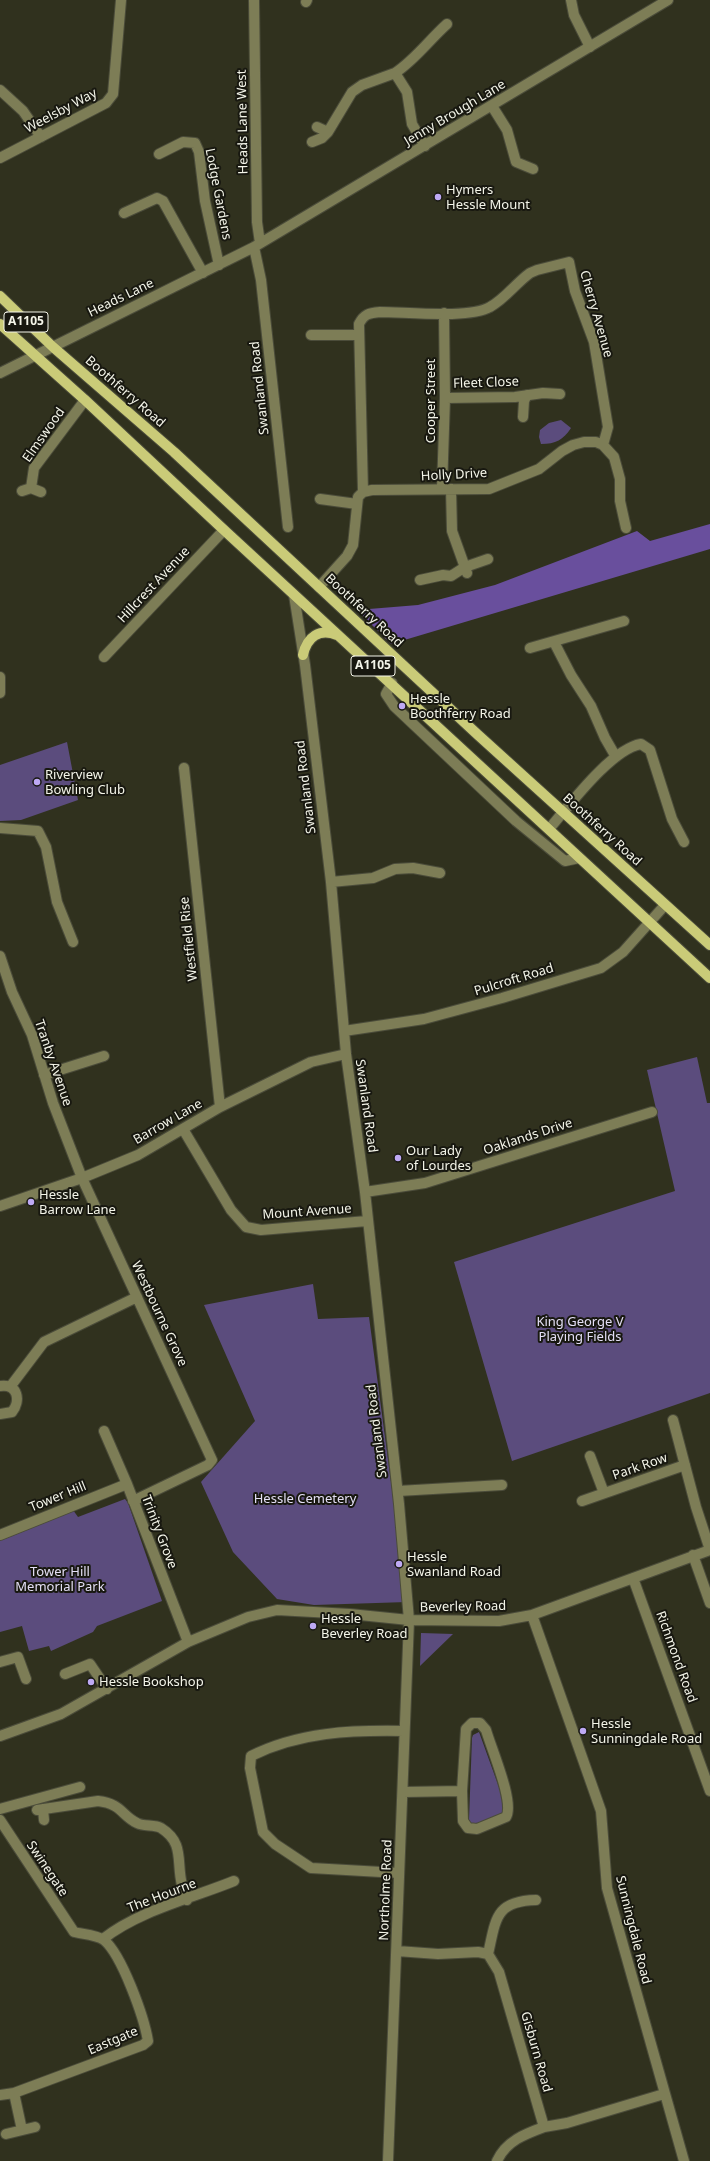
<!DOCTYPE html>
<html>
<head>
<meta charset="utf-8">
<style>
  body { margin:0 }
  canvas { display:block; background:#30311e }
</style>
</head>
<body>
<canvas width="710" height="2161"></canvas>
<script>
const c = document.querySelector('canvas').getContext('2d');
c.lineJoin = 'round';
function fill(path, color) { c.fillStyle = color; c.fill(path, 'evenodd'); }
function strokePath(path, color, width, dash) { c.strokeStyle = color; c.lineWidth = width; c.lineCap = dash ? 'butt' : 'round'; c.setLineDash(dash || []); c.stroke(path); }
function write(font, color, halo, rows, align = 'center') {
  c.font = font + ' "Noto Sans",sans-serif'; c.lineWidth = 4; c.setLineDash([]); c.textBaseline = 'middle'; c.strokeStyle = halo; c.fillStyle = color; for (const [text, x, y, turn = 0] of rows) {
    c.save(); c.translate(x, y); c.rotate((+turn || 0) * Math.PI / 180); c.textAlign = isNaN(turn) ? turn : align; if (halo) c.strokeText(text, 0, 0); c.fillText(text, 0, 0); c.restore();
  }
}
const green = new Path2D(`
  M561,420l10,8c-8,12 -15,16 -30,16l-2,-7 1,-7 9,-7z
  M67,742l11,58 -57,20 -21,1v-56z
  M697,1057l10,46h3v290l-198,68 -58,-199 221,-71 -28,-121z
  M313,1284l5,35 51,-2 38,285 -93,3 -37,-6 -44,-47 -32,-70 54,-61 -51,-116z
  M125,1499l3,4 34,98 -65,25 -4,6 -42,19 -2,-5 -20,5 -7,-25 -22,6v-94l73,-28 5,7z
  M421,1633l32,1 -33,32z
  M479,1732l26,72 -1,9 -24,13 -9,-3 -2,-3 3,-82 1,-3z`);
const forest = new Path2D(`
  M710,524v25l-319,95 -34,-34 61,-5 77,-20 142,-54 13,10z`);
const minor = new Path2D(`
  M254,0l3,222 3,21
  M571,0l3,15 16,32
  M306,2l1,-2
  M0,90l23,21 18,26
  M492,106l15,24 9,32 17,7
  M317,127l11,5
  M312,142l10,-4 6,-6 24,-40 10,-7 33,-12
  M425,146l-13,-22 -5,-32 -12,-19c21,-14 34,-33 52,-49
  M159,154l24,-12 12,1 4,9 6,49 14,64
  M0,158l106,-55 7,-9 8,-94
  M124,213l33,-15 6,3 40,72
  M254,247l7,33 27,247
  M311,335h48
  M0,373l254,-126 414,-247
  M445,398l70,-1 28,-4 17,1
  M523,417l1,-16 3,-6
  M31,488l3,-20 51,-68
  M442,489l3,-91 -1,-85
  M451,489l1,42 15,42
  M22,491l9,-3 10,4
  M363,492l-4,-168c5,-10 10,-11 21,-12 26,0 89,7 110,-5 15,-8 26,-24 40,-34l7,-3 32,-8 6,29 19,51 14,85 -5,18
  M320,499l37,5
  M420,580l23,-5 8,1 14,-9 23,-8
  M319,587l28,-31 6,-11 5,-48 5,-5 9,-2 117,-1 50,-20 23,-18 11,-6 11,-3h12l7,3 11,12 6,22v22l6,27
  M294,595l11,70 26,217 15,172 19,138 34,312 10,116 -21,541
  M554,642l17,33 20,31 14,32 11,19
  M530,648l94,-27
  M104,657l120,-127
  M0,677v16
  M392,683l-6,11 8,12 122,115 49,40 14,-3
  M184,768l36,339
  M0,828l38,3 8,16 11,55 16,40
  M549,829c20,-23 62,-80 92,-85l9,6 22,69 12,23
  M331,882l42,-4 22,-9 18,-1 27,5
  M0,956l12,36 20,43 21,68 29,75 130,282 -4,5 -75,36
  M344,1031l80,-12 78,-21 99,-30 22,-16 42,-47
  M44,1075l60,-19
  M183,1129l48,81 15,17 15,3 106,-9
  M365,1192l60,-9 227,-71
  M0,1206l82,-28 56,-23 82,-48 91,-45 35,-8
  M0,1386c18,-3 21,15 12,26l-12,2
  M10,1387l34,-45 93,-45
  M673,1420l23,87 14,43
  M104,1431l23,53 61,158
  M590,1456l14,37
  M398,1491l104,-6
  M582,1501l103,-36
  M0,1535l127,-51
  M693,1555l17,48
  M633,1578l77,213
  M532,1615l69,196 6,77 77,273
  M0,1662l18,-5 8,22
  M65,1674l25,-10 17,25
  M0,1736l61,-22 127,-72 60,-25 29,-7 73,4 59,6 90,1 33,-6 178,-65
  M403,1792l59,-1 4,-62 6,-6h8l6,7c5,18 29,73 20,87l-29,12 -9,-1 -5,-7 -1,-30
  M0,1809l80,-22
  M43,1809l1,11
  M37,1810l61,-9c24,3 23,14 39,22 7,4 17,1 24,5 24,15 15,34 21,57 1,5 4,10 5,15
  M0,1820l74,112c8,2 23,3 30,8 18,15 40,77 44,101l-5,4 -129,48 -14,2
  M399,1873l-88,-5 -36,-24 -12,-12 -13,-64 1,-12c48,-24 100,-26 153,-25
  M103,1939c35,-28 89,-41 131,-58
  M397,1951l41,3 40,-2 10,2 11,18 45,155 23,-4 97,-29
  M488,1954c8,-35 7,-53 48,-54
  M14,2093l8,37
  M6,2134l29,-7
  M497,2161c9,-20 28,-27 47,-34`);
const major = new Path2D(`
  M0,296l53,51 121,105 303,282 233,211
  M0,324l85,76 139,130 486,448
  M303,655c4,-18 16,-27 34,-20`);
const markers = [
  [438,197,4,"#bea9f4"],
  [402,706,4,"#bea9f4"],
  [37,782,4,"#bea9f4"],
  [398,1158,4,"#bea9f4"],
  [31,1202,4,"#bea9f4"],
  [399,1564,4,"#bea9f4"],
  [313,1626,4,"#bea9f4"],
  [91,1682,4,"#bea9f4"],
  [583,1731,4,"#bea9f4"]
];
const shields = [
  [26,322,44],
  [373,666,44]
];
const shieldNames = [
  ["A1105",26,322],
  ["A1105",373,666]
];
const streetNames = [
  ["Weelsby Way",61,111,-28],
  ["Jenny Brough Lane",455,113,-31],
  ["Heads Lane West",243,122,-91],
  ["Lodge Gardens",218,194,79],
  ["Heads Lane",121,298,-26],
  ["Cherry Avenue",596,314,74],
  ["Fleet Close",486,383,-2],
  ["Swanland Road",260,388,-96],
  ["Boothferry Road",125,392,41],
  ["Cooper Street",431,401,-90],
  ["Elmswood",44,435,-55],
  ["Holly Drive",454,475,-3],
  ["Hillcrest Avenue",154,585,-47],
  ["Boothferry Road",364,611,43],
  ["Swanland Road",306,787,-97],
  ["Boothferry Road",602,830,42],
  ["Westfield Rise",189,939,-96],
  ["Pulcroft Road",514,980,-17],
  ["Tranby Avenue",53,1063,71],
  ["Swanland Road",366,1106,82],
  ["Barrow Lane",168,1122,-30],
  ["Oaklands Drive",528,1137,-18],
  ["Mount Avenue",307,1212,-4],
  ["Westbourne Grove",159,1314,65],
  ["Swanland Road",377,1431,-97],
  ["Park Row",640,1467,-19],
  ["Tower Hill",58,1497,-22],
  ["Trinity Grove",159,1532,69],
  ["Beverley Road",463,1607,-1],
  ["Richmond Road",676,1657,70],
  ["Swinegate",47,1869,56],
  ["Northolme Road",386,1890,-88],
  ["The Hourne",162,1896,-21],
  ["Sunningdale Road",633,1930,76],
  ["Eastgate",113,2041,-23],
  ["Gisburn Road",536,2052,74]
];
const poiNames = [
  ["Hymers",446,190],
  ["Hessle Mount",446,205],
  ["Hessle",410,699],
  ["Boothferry Road",410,714],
  ["Riverview",45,775],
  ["Bowling Club",45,790],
  ["Our Lady",406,1151],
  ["of Lourdes",406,1166],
  ["Hessle",39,1195],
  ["Barrow Lane",39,1210],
  ["Hessle",407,1557],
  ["Swanland Road",407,1572],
  ["Hessle",321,1619],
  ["Beverley Road",321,1634],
  ["Hessle Bookshop",99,1682],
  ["Hessle",591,1724],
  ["Sunningdale Road",591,1739]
];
const parkNames = [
  ["King George V",580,1322],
  ["Playing Fields",580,1337],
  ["Hessle Cemetery",305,1499],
  ["Tower Hill",60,1572],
  ["Memorial Park",60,1587]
];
fill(green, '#5b4c7d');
fill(forest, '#694f9d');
strokePath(minor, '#4b4c3a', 12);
strokePath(major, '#4b4c3a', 12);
strokePath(minor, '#7d7d56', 10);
strokePath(major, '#cacb78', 10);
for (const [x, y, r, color] of markers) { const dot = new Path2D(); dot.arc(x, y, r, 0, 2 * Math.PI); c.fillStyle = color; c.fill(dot); strokePath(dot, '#181810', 1.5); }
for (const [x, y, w] of shields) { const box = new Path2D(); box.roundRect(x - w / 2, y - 10, w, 20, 3); c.fillStyle = '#181810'; c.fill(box); strokePath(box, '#f4f5e9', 1); }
write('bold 12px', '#f4f5e9', null, shieldNames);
write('13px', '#f4f5e9', '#181810', streetNames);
write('13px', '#f4f5e9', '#181810', poiNames, 'left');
write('13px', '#e4dff5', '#181810', parkNames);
</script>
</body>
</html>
